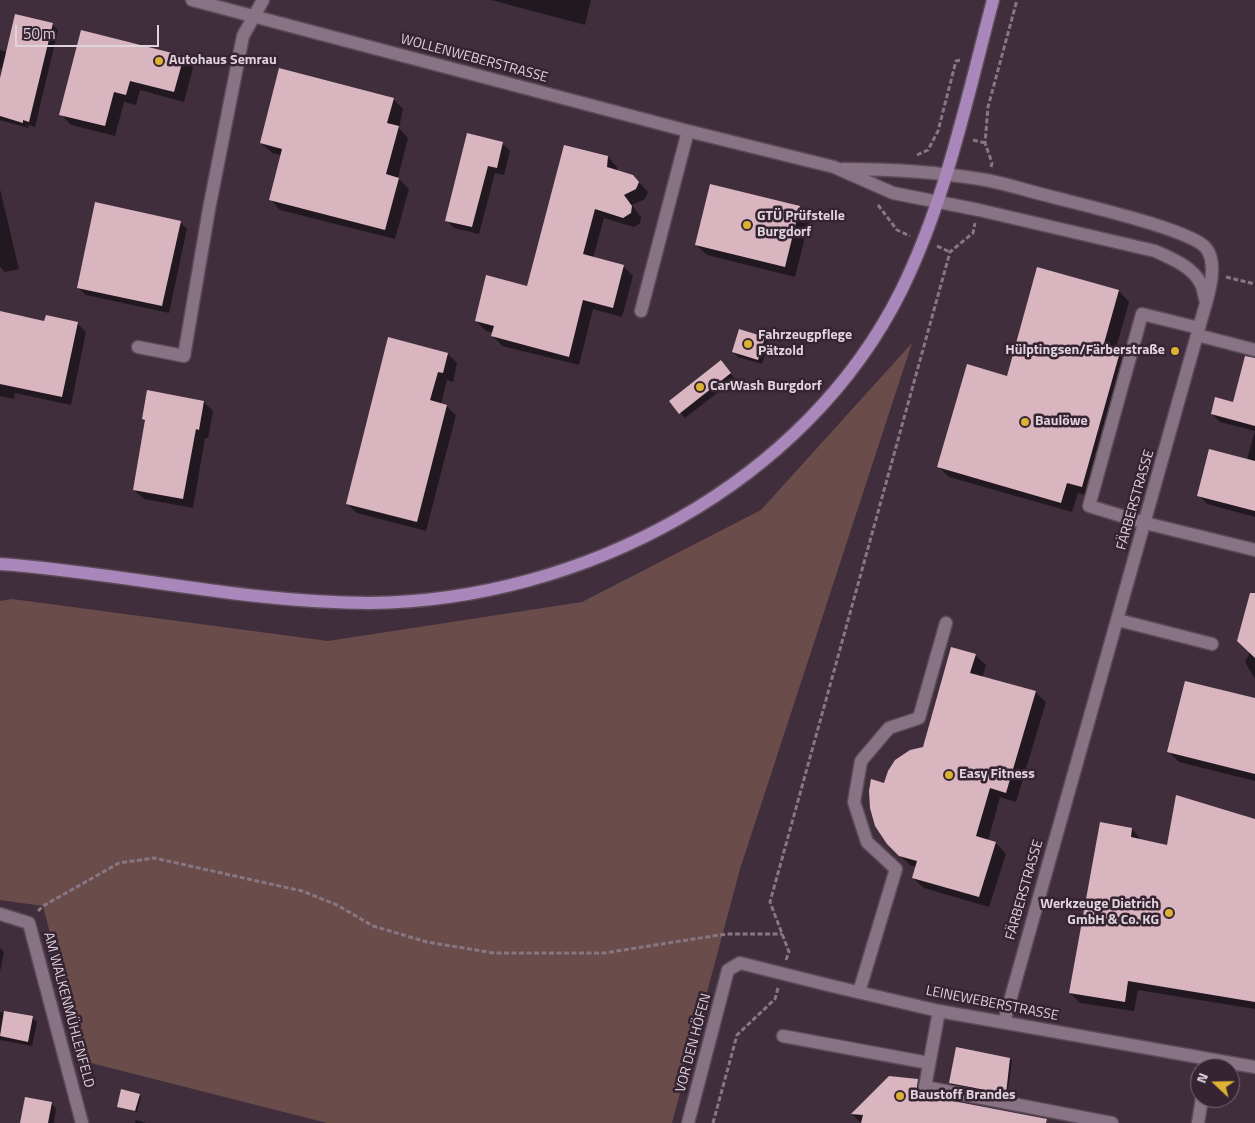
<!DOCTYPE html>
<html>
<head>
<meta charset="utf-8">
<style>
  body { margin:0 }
  #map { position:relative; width:1255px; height:1123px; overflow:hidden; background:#412e3d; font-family:"Titillium Web",sans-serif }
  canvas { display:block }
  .north { position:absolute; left:1190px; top:1058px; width:50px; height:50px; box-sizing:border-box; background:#362433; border:1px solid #7a6a77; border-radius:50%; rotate:291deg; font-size:14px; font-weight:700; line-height:20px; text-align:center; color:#dfd3dc }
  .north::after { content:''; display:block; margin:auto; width:18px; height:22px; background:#dbb233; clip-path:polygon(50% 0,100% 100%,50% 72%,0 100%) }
  .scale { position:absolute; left:15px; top:25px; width:144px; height:22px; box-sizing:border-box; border:2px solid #dfd3dc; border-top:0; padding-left:6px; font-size:15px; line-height:18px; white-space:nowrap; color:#dfd3dc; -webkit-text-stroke:4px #362433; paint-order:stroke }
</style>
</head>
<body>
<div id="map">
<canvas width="1255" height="1123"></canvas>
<div class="north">N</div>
<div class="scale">50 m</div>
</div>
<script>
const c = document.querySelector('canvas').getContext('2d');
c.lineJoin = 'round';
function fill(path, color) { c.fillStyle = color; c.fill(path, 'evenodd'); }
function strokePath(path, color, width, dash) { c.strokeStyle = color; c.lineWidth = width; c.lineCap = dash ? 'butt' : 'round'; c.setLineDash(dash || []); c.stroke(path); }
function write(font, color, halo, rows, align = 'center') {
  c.font = font + ' "Titillium Web",sans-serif'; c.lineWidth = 5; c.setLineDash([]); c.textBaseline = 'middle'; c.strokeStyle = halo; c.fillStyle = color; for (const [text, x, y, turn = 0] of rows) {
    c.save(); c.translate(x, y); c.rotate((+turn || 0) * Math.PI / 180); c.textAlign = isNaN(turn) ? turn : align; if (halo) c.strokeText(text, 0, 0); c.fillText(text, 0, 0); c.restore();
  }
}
const green = new Path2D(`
  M912,343l-172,526 -68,254h-345l-244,-62 -40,-155 -43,-6v-299l12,-2 316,42 254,-39 179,-92z`);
const shadow = new Path2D(`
  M491,0h100l-6,25z
  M52,24l6,6 -23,97 -6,-2 -1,3 -28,-8v-43l2,-8h-2v-19l8,2z
  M82,31l101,26 10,11 -9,34 -44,-12 -4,15 -12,-3 -9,34 -44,-11 -10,-11z
  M393,99l10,10 -4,19 9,10 -10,40 11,11 -14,50 -115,-29 -10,-11 11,-44 -9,-2 -11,-10z
  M503,144l7,7 -6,24 -9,-2 -16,61 -25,-6 -8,-8z
  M608,157l9,10v4l16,5 15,16 -3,7 -13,6 9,12 -1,6 -6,4 -30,-9 -11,40 30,8 10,10 -11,41 -29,-8 -14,56 -77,-19 -9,-10 1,-3 -8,-2 -10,-10 52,-34z
  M0,189l19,80 -14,3 -5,-5z
  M800,207l10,10 -15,60 -88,-22 -11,-10z
  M180,222l7,7 -18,84 -83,-18 -8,-7z
  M1038,269l81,22 10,11 -14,50 4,1 11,10 -38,134 -14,-4 -6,19 -123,-35 -10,-10 69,-90z
  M0,313l45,9 32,1 9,9 -15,73 -56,-12 -1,6 -14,-3z
  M764,338l5,5 -7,21 -24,-7 -5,-5z
  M448,354l9,9 -4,19 -6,-2 -6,24 5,2 10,9 -30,116 -69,-18 -10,-9z
  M1255,365v152l-48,-13 -8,-8 48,-36 8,-29 -35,-9 -8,-8 22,-10z
  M725,367l10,12 -50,39 -14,-16z
  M204,402l9,9 -5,27h-3l-12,70 -49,-9 -10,-9 12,-68 -3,-3z
  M1255,613v66l-10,-17 5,-10z
  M975,655l11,10 -4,13 53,14 11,10 -30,100 -16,-5 -12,44 8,2 10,11 -17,53 -65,-19 -11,-10 3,-11 -5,-1 -12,-11 -14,-71 39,-36z
  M1255,700v81l-76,-19 -10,-10z
  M1255,820v189l-117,-19 -4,21 -54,-8 -10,-10 62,-164 9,11 27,6z
  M0,948l4,4 -4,20z
  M0,1012l32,6 5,4 -5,24 -32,-6z
  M1010,1059l2,2 -5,35 -55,-11 -2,-2z
  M890,1077l27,3 10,10v7l101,26h-167l-9,-9z
  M139,1095l2,2 -4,15 -17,-4 -2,-2z
  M51,1103l5,5 -2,15h-33z
  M136,1120l10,3h-11z`);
const building = new Path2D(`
  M15,14l38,9 -24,99 -6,-2v3l-23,-7v-38z
  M81,30l103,26 -10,36 -44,-11 -4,14 -12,-3 -9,34 -46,-11z
  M279,68l115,30 -7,25 12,3 -13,48 13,4 -14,52 -116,-30 13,-51 -22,-6z
  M467,133l36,9 -6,26 -9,-2 -16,61 -27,-6z
  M564,145l44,11 -1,11 26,8 6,7 -3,7 -12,6 8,11 -1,7 -8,5 -28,-9 -12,45 41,11 -11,43 -30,-8 -14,57 -78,-21 3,-10 -19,-5 11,-46 41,11z
  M710,184l90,22 -15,61 -90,-22z
  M95,202l86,19 -19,85 -85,-18z
  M1037,267l82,23 -16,57 17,5 -38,135 -15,-4 -6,20 -124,-36 30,-103 40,12z
  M0,311l44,10 2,-6 32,7 -16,75 -62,-13z
  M739,329l26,8 -7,23 -26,-8z
  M388,337l60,16 -5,20 -5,-1 -8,28 17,5 -30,117 -71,-18z
  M1245,356l10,2v68l-44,-12 4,-17 18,5z
  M721,360l10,13 -52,41 -10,-13z
  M147,390l57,11 -5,29 -3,-1 -13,70 -50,-9 12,-70 -3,-1z
  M1209,449l46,12v50l-58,-15z
  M1250,593h5v65l-18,-17z
  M951,647l25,7 -6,19 66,18 -30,102 -16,-5 -14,48 20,6 -17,55 -67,-19 5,-17 -18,-5 -12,-12 -12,-18 -5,-18 -1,-17 2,-12 13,4 4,-12 7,-11 15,-10 13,-3z
  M1185,681l70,17v76l-88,-22z
  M1176,795l79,24v183l-127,-21 -3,21 -56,-9 31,-171 32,6 -1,9 36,8z
  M4,1011l29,5 -5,26 -28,-6z
  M956,1047l54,11 -4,36 -57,-11z
  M889,1076l29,3 -2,15 131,25 -1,4h-185l2,-8 -12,-1z
  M121,1089l19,5 -5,17 -18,-4z
  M25,1097l27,5 -4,21h-28z`);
const path = new Path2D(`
  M973,140l12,3
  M917,155l11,-5 10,-19 18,-70 5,-1
  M991,167l1,-4 -7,-20 3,-36 29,-107
  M878,205l19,25 13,6
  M937,246l13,6
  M1226,277l29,7
  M38,911l5,-5 76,-43 35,-5 148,33 35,14 36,21 54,16 67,11h110l122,-19h56
  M786,960l3,-8 -19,-50 180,-650 23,-19 2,-10
  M713,1123l24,-88 38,-36 3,-11`);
const minor = new Path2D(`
  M192,0l496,131 146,36 59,26 86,17 176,41c16,7 38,16 46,33 2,4 3,10 4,15
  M843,169c48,0 96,3 143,11 21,4 42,11 63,16 29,8 141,33 157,52 15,19 -2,59 -7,80l-195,694
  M641,311l47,-180
  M1199,328l-57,-14 -53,192 56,17 110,27
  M1197,335l58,15
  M138,347l46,9 25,-147 34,-173 20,-36
  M1118,620l94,24
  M0,914l29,9 53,200
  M859,992l37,-123 -29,-27 -13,-40 7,-41 28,-33 30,-10 27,-95
  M939,1011l-14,76 187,36
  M783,1036l146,27
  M688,1123l40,-153 12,-7 92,23 107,25 316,56
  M1198,1123l4,-25`);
const major = new Path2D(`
  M0,564c124,9 246,39 370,39 211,-2 435,-119 531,-312 45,-91 66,-193 92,-291`);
const markers = [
  [159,61,5,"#dbb233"],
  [747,225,5,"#dbb233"],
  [748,344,5,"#dbb233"],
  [1175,351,5,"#dbb233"],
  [700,387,5,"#dbb233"],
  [1025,422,5,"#dbb233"],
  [949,775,5,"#dbb233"],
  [1169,913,5,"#dbb233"],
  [900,1096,5,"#dbb233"]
];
const streetNames = [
  ["WOLLENWEBERSTRASSE",474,59,15],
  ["FÄRBERSTRASSE",1136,500,-74],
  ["FÄRBERSTRASSE",1025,890,-74],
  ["LEINEWEBERSTRASSE",992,1004,11],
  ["AM WALKENMÜHLENFELD",68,1010,75],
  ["VOR DEN HÖFEN",694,1043,-75]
];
const poiNames = [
  ["Autohaus Semrau",169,61],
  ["GTÜ Prüfstelle",757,217],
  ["Burgdorf",757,233],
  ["Fahrzeugpflege",758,336],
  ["Pätzold",758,352],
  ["Hülptingsen/Färberstraße",1165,351,"right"],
  ["CarWash Burgdorf",710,387],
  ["Baulöwe",1035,422],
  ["Easy Fitness",959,775],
  ["Werkzeuge Dietrich",1159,905,"right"],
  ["GmbH & Co. KG",1159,921,"right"],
  ["Baustoff Brandes",910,1096]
];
fill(green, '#6a4c4b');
fill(shadow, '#0007');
fill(building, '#d9b5c0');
strokePath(minor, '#5b4b58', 15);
strokePath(major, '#5b4b58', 15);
strokePath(path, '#877783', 3, [5, 2.5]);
strokePath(minor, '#887384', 12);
strokePath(major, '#aa87ba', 12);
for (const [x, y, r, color] of markers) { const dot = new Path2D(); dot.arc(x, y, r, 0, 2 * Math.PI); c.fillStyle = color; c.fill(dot); strokePath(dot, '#362433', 2); }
write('14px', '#dfd3dc', '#362433', streetNames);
write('bold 14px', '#dfd3dc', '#362433', poiNames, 'left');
</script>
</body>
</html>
